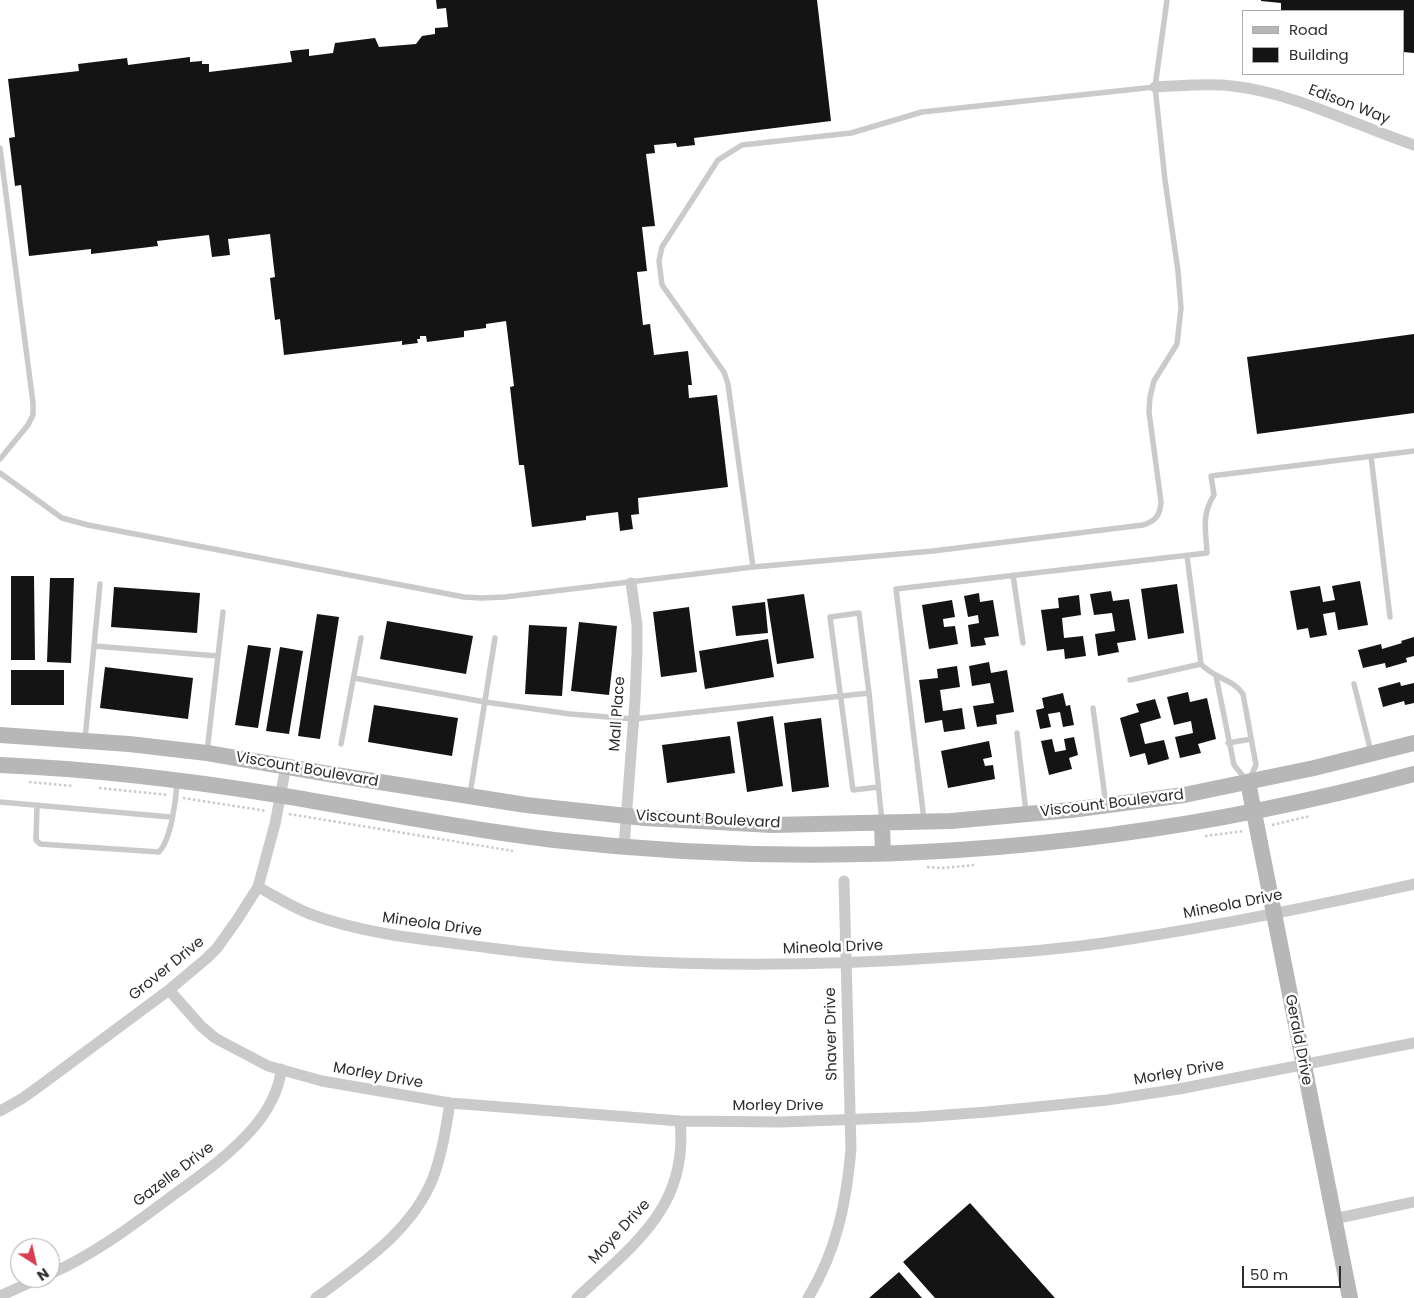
<!DOCTYPE html>
<html>
<head>
<meta charset="utf-8">
<style>
  body { margin:0 }
  #map { position:relative; width:1414px; height:1298px; overflow:hidden; background:#fff; font-family:Poppins,sans-serif }
  canvas { display:block }
  .legend { position:absolute; left:1242px; top:10px; width:162px; height:65px; box-sizing:border-box; background:#fff; border:1px solid #ababab; margin:0; padding:6px 9px; list-style:none; font-size:15px; color:#2d2d2d }
  .legend li { display:flex; align-items:center; gap:10px; height:25px }
  .legend b { width:25px; border:1px solid #ababab }
  .north { position:absolute; left:10px; top:1238px; width:50px; height:50px; box-sizing:border-box; background:#fff; border:1px solid #ababab; border-radius:50%; rotate:145deg; font-size:14px; font-weight:700; line-height:20px; text-align:center; color:#2d2d2d }
  .north::after { content:''; display:block; margin:auto; width:18px; height:22px; background:#d53f51; clip-path:polygon(50% 0,100% 100%,50% 72%,0 100%) }
  .scale { position:absolute; left:1242px; top:1266px; width:99px; height:22px; box-sizing:border-box; border:2px solid #2d2d2d; border-top:0; padding-left:6px; font-size:15px; line-height:18px; white-space:nowrap; color:#2d2d2d; -webkit-text-stroke:4px #fff; paint-order:stroke }
</style>
</head>
<body>
<div id="map">
<canvas width="1414" height="1298"></canvas>
<ul class="legend">
<li><b style="height:6px;background:#b7b7b7"></b>Road</li>
<li><b style="height:14px;background:#141414"></b>Building</li>
</ul>
<div class="north">N</div>
<div class="scale">50 m</div>
</div>
<script>
const c = document.querySelector('canvas').getContext('2d');
c.lineJoin = 'round';
function fill(path, color) { c.fillStyle = color; c.fill(path, 'evenodd'); }
function strokePath(path, color, width, dash) { c.strokeStyle = color; c.lineWidth = width; c.lineCap = dash ? 'butt' : 'round'; c.setLineDash(dash || []); c.stroke(path); }
function write(font, color, halo, rows, align = 'center') {
  c.font = font + ' Poppins,sans-serif'; c.lineWidth = 5; c.setLineDash([]); c.textBaseline = 'middle'; c.strokeStyle = halo; c.fillStyle = color; for (const [text, x, y, turn = 0] of rows) {
    c.save(); c.translate(x, y); c.rotate((+turn || 0) * Math.PI / 180); c.textAlign = isNaN(turn) ? turn : align; if (halo) c.strokeText(text, 0, 0); c.fillText(text, 0, 0); c.restore();
  }
}
const building = new Path2D(`
  M436,0h381l14,121 -137,17 1,7 -18,2 -1,-4 -22,2 1,8 -9,1 9,72 -13,1 5,44 -10,1 6,53 7,-1 4,31 34,-4 4,34h-4l1,13 28,-3 11,92 -90,11 1,16 -8,1 2,14 -13,2 -2,-19 -32,4v4l-54,7 -8,-62h-5l-9,-78 4,-1 -8,-65 -20,3v4l-22,3v6l-37,5 -1,-6h-6v3h-3l1,4 -16,2v-4l-118,14 -4,-36 -5,1 -5,-42 5,-1 -5,-43 -42,5 2,16 -18,2 -3,-22 -52,6 1,5 -67,8v-5l-62,7 -8,-71 -6,1 -6,-48 6,-1 -7,-58 71,-8 -1,-7 49,-6 1,7 62,-8v5l12,-1v3h7v8l83,-10 -2,-11 19,-2v7l24,-3 2,-10 40,-5 4,9 37,-3 6,-8 13,-2v-6l13,-1 -2,-19 -9,1z
  M1261,0h153v53l-11,-1v-41h-122v-8l-20,-2z
  M1414,334v79l-157,21 -10,-77z
  M11,576h23l1,84h-24z
  M50,578h24l-3,85 -24,-1z
  M1360,581l8,44 -30,5 -3,-18 -12,2 4,21 -17,3 -2,-10 -11,2 -7,-39 30,-5 3,16 12,-2 -3,-14z
  M1177,584l7,49 -36,6 -7,-50z
  M114,587l86,6 -3,40 -86,-6z
  M1111,591l2,10 16,-2 7,41 -19,3 2,9 -21,4 -3,-22 20,-3 -3,-18 -18,2 -4,-21z
  M979,593l1,9 13,-2 6,36 -15,2 2,7 -15,2 -3,-22 11,-2 -1,-8 -10,2 -4,-21z
  M804,594l10,64 -37,6 -10,-65z
  M1079,595l2,20 -19,3 2,20 19,-2 3,20 -21,3 -1,-10 -17,2 -6,-41 18,-2 -1,-10z
  M952,600l3,17 -12,2 1,8 11,-1 3,18 -29,5 -7,-44z
  M765,602l3,31 -32,3 -4,-30z
  M689,607l8,65 -36,5 -8,-65z
  M317,614l22,3 -19,122 -22,-3z
  M387,621l86,15 -7,38 -86,-15z
  M579,622l38,4 -8,69 -38,-4z
  M529,625l38,2 -5,69 -37,-2z
  M1414,637v19l-8,2 1,4 -21,6 -1,-5 -22,5 -5,-18 23,-6 1,5 20,-6 -1,-2z
  M768,639l6,38 -69,12 -6,-38z
  M248,645l23,3 -13,80 -23,-3z
  M280,647l23,4 -14,83 -23,-3z
  M989,662l2,11 16,-3 7,42 -18,3 1,9 -20,3 -4,-21 21,-3 -4,-20 -18,3 -3,-20z
  M957,666l3,21 -20,3 3,21 19,-3 3,21 -21,3 -2,-12 -17,3 -6,-43 19,-2 -1,-9z
  M105,667l88,11 -5,41 -88,-11z
  M11,670h53v35h-53z
  M1400,682l1,4 13,-3v20l-9,2 -1,-4 -21,6 -5,-19z
  M1188,692l2,10 17,-4 9,41 -18,5 3,9 -21,5 -5,-21 18,-4 -2,-12 -17,4 -7,-28z
  M1063,693l3,13 4,-1 4,20 -11,2 -3,-15 -12,2 3,13 -11,2 -4,-19 8,-2 -2,-10z
  M1155,699l6,19 -21,6 5,20 19,-4 5,19 -21,6 -3,-12 -15,4 -10,-39 19,-6 -3,-8z
  M374,705l84,13 -6,38 -84,-14z
  M773,716l10,70 -36,6 -10,-70z
  M821,718l8,69 -37,5 -8,-69z
  M730,736l5,37 -68,10 -5,-38z
  M1074,737l4,18 -9,3 3,11 -23,6 -8,-34 11,-2 3,13 11,-2 -2,-11z
  M989,741l3,16 -9,2 2,7 8,-1 2,14 -47,9 -7,-37z
  M970,1203l85,95h-120l-32,-36z
  M899,1272l23,26h-53z`);
const path = new Path2D(`
  M29,782l44,4
  M99,788l69,7
  M183,798l84,13
  M289,814l224,37
  M1272,825l38,-9
  M1205,836l39,-5
  M927,867l15,1 32,-3`);
const lane = new Path2D(`
  M0,148l33,255v12l-5,10 -28,34
  M1371,456l19,161
  M0,473l62,45 26,7 376,72 17,1 24,-1 248,-30 180,-16 210,-26c13,-4 17,-10 18,-23l-12,-90 1,-15 4,-16 23,-37 4,-36 -3,-37 -13,-91 -10,-93 12,-87
  M1187,556l14,108c12,14 32,15 42,30l13,71 -8,17 -14,-17 -18,-89
  M753,567l-25,-183 -4,-12 -62,-87 -3,-24 3,-14 56,-87 24,-15 109,-12 71,-21 233,-25
  M1013,575l10,68
  M94,646l124,10
  M354,678l131,24 85,12 64,5 235,-26
  M1130,680l71,-16
  M1354,684l17,68
  M1093,708l13,97
  M1017,733l9,79
  M85,739l15,-155
  M1228,743l23,-4
  M341,744l20,-106
  M207,752l16,-140
  M878,787l-25,3 -23,-173 29,-4 10,80 13,129
  M470,794l25,-156
  M0,802l171,15
  M37,806l-1,34 4,4 119,8c12,-13 17,-51 18,-69
  M924,820l-28,-231 311,-36c-1,-22 -6,-38 7,-58l-3,-19 203,-25`);
const street = new Path2D(`
  M1155,87c24,-1 54,-4 77,-1 63,7 122,39 182,59
  M624,847l11,-146 2,-49v-27l-6,-42
  M258,887c17,9 34,20 52,27 57,21 120,26 180,34 152,20 306,20 459,9 60,-4 121,-8 181,-18 95,-15 190,-34 284,-55
  M169,990l32,36 14,12 53,28 54,15 128,22 230,18 101,1 137,-5 69,-5 120,-12 72,-11 235,-46
  M0,1111l23,-13 18,-13 128,-95 38,-32 10,-10 20,-28 21,-33 17,-63 11,-58
  M1334,1219l80,-17
  M50,1274c45,-20 83,-49 122,-78 29,-21 59,-42 82,-69 13,-15 26,-38 27,-58
  M0,1296l40,-18
  M316,1298c44,-33 96,-67 117,-120 9,-24 13,-50 17,-75
  M577,1298c56,-53 112,-91 103,-177
  M808,1298c29,-48 38,-94 43,-149l-7,-268`);
const secondary = new Path2D(`
  M0,735l129,9 78,9 122,21 197,31 119,13 127,7 179,-4 120,-11 113,-15 130,-27 100,-25
  M0,765c93,4 186,15 278,30 92,15 183,34 276,45 291,33 578,10 860,-66
  M1248,782l102,516
  M882,824l1,30`);
const streetNames = [
  ["Edison Way",1349,105,21],
  ["Mall Place",618,714,-86],
  ["Viscount Boulevard",307,770,10],
  ["Viscount Boulevard",1112,804,-7],
  ["Viscount Boulevard",708,820,3],
  ["Mineola Drive",1233,905,-11],
  ["Mineola Drive",432,925,8],
  ["Mineola Drive",833,948,-2],
  ["Grover Drive",167,969,-39],
  ["Shaver Drive",832,1034,-91],
  ["Gerald Drive",1298,1040,79],
  ["Morley Drive",1179,1073,-10],
  ["Morley Drive",378,1076,10],
  ["Morley Drive",778,1106],
  ["Gazelle Drive",174,1175,-37],
  ["Moye Drive",620,1232,-47]
];
fill(building, '#141414');
strokePath(path, '#cacaca', 2.5, [2.5, 2.5]);
strokePath(lane, '#cacaca', 5.5);
strokePath(street, '#cacaca', 11);
strokePath(secondary, '#b7b7b7', 16);
write('15px', '#2d2d2d', '#fff', streetNames);
</script>
</body>
</html>
